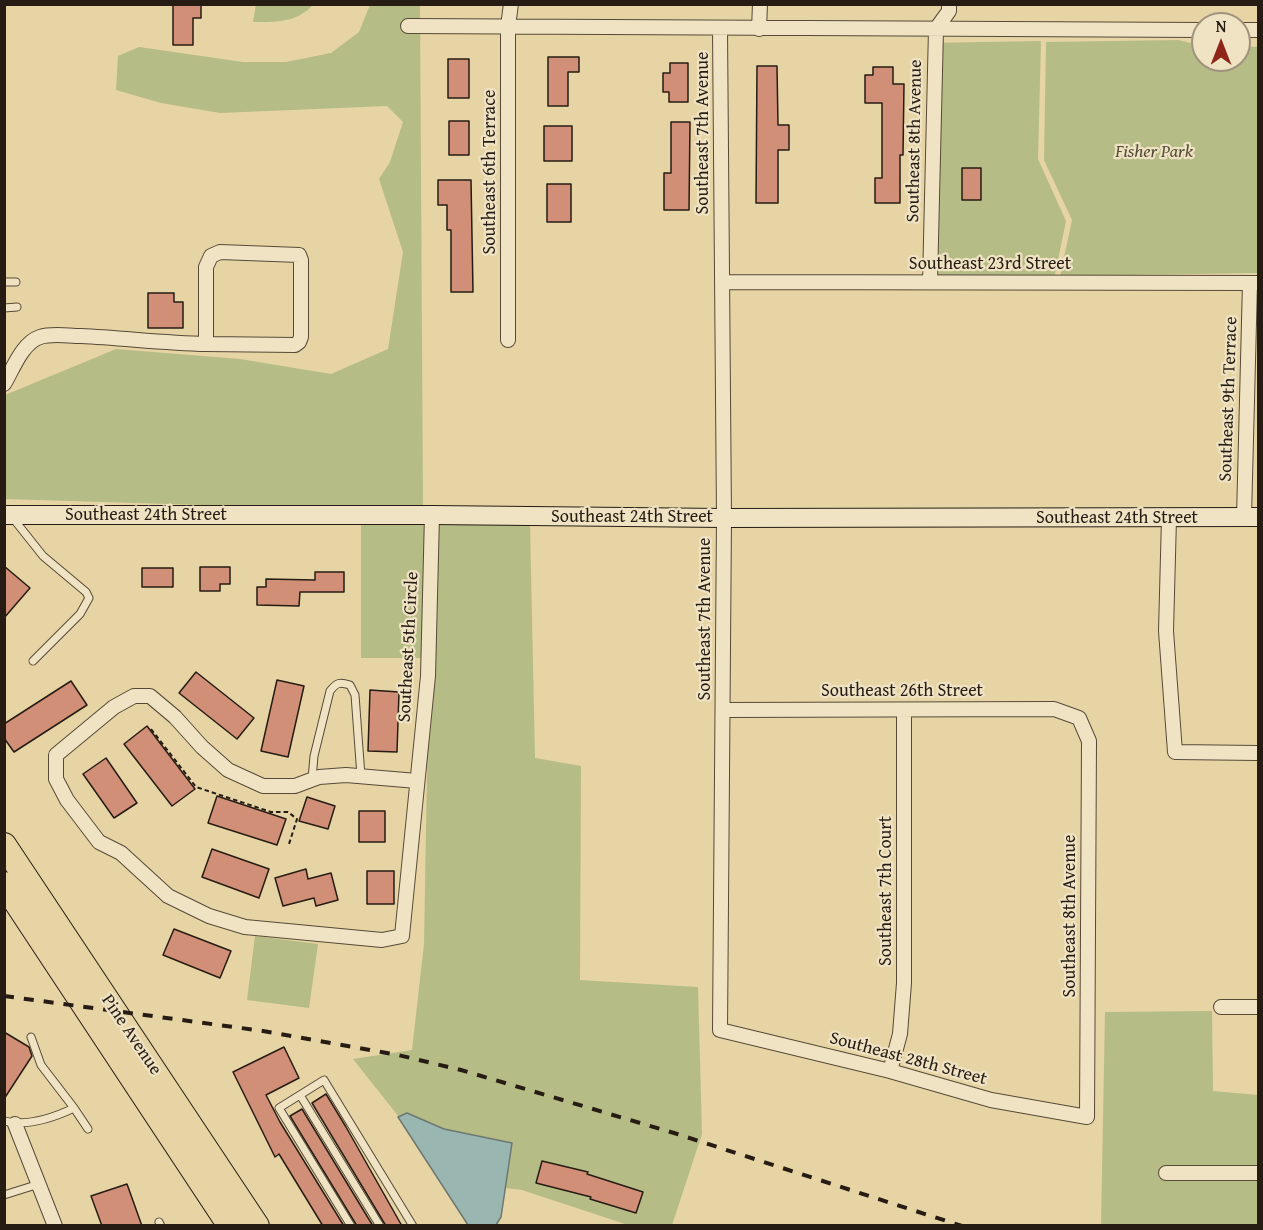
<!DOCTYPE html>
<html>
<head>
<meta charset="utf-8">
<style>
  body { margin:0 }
  #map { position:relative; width:1263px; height:1230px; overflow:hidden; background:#e6d4a4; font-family:"Gentium Book Plus",serif }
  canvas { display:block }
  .frame { position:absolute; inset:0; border:6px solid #261c13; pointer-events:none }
  .north { position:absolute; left:1191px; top:12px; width:60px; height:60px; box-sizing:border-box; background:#efe3c4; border:2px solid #9f937d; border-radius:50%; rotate:0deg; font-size:16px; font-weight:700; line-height:24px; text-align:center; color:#261c13 }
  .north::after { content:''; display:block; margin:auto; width:21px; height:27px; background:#8f2418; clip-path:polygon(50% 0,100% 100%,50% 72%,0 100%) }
</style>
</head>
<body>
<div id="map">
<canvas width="1263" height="1230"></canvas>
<div class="frame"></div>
<div class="north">N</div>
</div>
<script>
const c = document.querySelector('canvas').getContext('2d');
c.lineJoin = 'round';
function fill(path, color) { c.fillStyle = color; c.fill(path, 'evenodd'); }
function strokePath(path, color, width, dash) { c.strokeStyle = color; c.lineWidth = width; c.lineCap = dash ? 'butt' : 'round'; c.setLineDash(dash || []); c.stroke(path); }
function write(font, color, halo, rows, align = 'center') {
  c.font = font + ' "Gentium Book Plus",serif'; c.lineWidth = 4.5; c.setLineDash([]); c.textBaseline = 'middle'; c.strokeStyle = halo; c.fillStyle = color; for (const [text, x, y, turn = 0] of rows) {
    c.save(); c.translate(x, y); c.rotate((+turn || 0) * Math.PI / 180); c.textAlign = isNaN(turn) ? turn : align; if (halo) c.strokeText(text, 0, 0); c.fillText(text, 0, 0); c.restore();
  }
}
const green = new Path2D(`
  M256,4h57v1c-17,18 -37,17 -60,17z
  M370,5h50l3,503h-124l-294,-9v-104l111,-46 124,10 91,15 57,-25 15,-97 -24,-73 11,-17 13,-40 -16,-16 -167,7 -59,-10 -45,-13 2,-34 21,-9 104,15h43l45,-9 28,-21z
  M1178,40l25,6v14h36v-14l19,1v226l-198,3 12,-56 -28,-60 2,-118z
  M1041,41l-3,118 28,62 -11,53 5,8 -133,-1 1,-238z
  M361,522l169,1 5,235 46,8 -1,214 118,7 4,147 -30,91h-44l-106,-35 -17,-2 7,-45 -68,-14 -37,-16 -8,4 -46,-58 59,-9 12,-106 5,-286h-68z
  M255,936l63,8 -9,64 -62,-8z
  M1212,1011l1,80 45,4v130l-157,1 4,-214z`);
const water = new Path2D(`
  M407,1113l37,16 68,14 -11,74 -5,8h-28l-70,-108z`);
const building = new Path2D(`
  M173,4h28v14h-8v27h-20z
  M548,57h31v15h-11v34h-20z
  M448,59h21v39h-21z
  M670,63h18v39h-19v-10h-6v-19h7z
  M757,66h20l1,59h11v25h-11v53h-22z
  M873,67h20v17h11l-1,71h-3v48h-25v-25h7v-75h-17v-28h8z
  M449,121h20v34h-20z
  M671,122h19l-1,88h-25v-37h7z
  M544,126h28v35h-28z
  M962,168h19v32h-19z
  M438,180h33l2,112h-22v-62h-4v-25h-9z
  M547,184h24v38h-24z
  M148,293h26v9h9v26h-35z
  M4,566l26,22 -26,30z
  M200,567h30v17h-10v7h-20z
  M142,568h31v19h-31z
  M315,572h29v20h-44l-1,14 -42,-1v-18h9v-8l49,1z
  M196,672l58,46 -17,21 -58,-46z
  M277,680l27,6 -16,71 -27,-6z
  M71,681l16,24 -73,47 -10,-14v-14z
  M370,690l29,2 -2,60 -29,-1z
  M147,726l48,63 -23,17 -48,-62z
  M106,758l31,45 -23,15 -31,-44z
  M217,796l69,23 -9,26 -69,-22z
  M307,797l28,9 -7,23 -29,-8z
  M359,811h26v31h-26z
  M212,849l57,20 -10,29 -57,-21z
  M306,869l2,10 23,-6 7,27 -22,6 -2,-8 -31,8 -8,-28z
  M367,871h27v33h-27z
  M174,929l57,22 -11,27 -57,-23z
  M4,1032l25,15 3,9 -28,43z
  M284,1047l15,31 -33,17 14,27 64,104h-21l-44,-72 -4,3 -42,-85z
  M326,1094l20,33 56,99h-16l-74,-123z
  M302,1109l71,117h-16l-67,-110z
  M542,1161l46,11 -1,2 56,18 -7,21 -46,-14 1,-2 -55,-14z
  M127,1184l15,42h-40l-11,-30z`);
const path = new Path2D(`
  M151,729l45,58 75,25h17l9,7 -8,25`);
const lane = new Path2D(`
  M4,282h12
  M4,308l13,-1
  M12,517l31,39 43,36 3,6 -9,16 -47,47
  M312,779l2,-23 16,-65c7,-9 10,-9 20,-6l5,10 6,81
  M31,1037l10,28 33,43
  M300,1095l80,131
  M4,1121c24,6 49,-3 70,-13l14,21
  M4,1195l35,-11
  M159,1222l2,4
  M351,1226l-72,-118 45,-28 89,146`);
const street = new Path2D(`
  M408,26l795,4
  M720,29l4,489 -4,512 170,41 101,29 96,17 2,-376 -10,-23 -25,-9 -331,1
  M759,29l1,-25
  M1239,30h19
  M722,282l536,1
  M930,282l6,-253 13,-18v-7
  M508,340v-314l3,-22
  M4,384c9,-15 18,-41 36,-47 12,-4 28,-1 41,-1 42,2 83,7 125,8l89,1 4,-3 2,-5v-77l-2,-5 -79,-3 -9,4 -5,11v77
  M1244,517l6,-234
  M1169,518l-3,113 9,121 83,1
  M417,781l-71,-6 -27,2 -24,9h-32l-35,-16 -26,-23 -27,-30 -25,-21h-16l-20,11 -58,48v24l11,21 32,42 22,11 47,43 41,20 36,11 137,13 20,-4 26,-260 4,-161
  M1221,1007h37
  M890,1071l10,-37 4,-51v-273
  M15,1124l40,102
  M1166,1173h92`);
const secondary = new Path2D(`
  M4,515h428l292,3 534,-1`);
const highway = new Path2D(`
  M4,845l253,381
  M4,884l226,342`);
const rail = new Path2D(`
  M4,996l259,35 135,24 63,15 213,63 288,93`);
const streetNames = [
  ["Southeast 7th Avenue",703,133,-90],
  ["Southeast 8th Avenue",915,141,-89],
  ["Southeast 6th Terrace",490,172,-90],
  ["Southeast 23rd Street",990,264],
  ["Southeast 9th Terrace",1229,399,-88],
  ["Southeast 24th Street",146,515],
  ["Southeast 24th Street",632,517],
  ["Southeast 24th Street",1117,518],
  ["Southeast 7th Avenue",705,619,-90],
  ["Southeast 5th Circle",409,647,-87],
  ["Southeast 26th Street",902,691],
  ["Southeast 7th Court",886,891,-90],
  ["Southeast 8th Avenue",1070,916,-90],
  ["Pine Avenue",131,1035,56],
  ["Southeast 28th Street",908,1059,15]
];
const parkNames = [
  ["Fisher Park",1154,152]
];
fill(green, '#b6bc85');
fill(water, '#9ab6b1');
strokePath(water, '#6c7872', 1.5);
fill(building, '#d08f76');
strokePath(building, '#261c13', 1.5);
strokePath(lane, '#564a37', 9);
strokePath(street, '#564a37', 16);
strokePath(secondary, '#261c13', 20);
strokePath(highway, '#261c13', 26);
strokePath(path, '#261c13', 2, [4.5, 3]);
strokePath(lane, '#efe3c4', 7);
strokePath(street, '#efe3c4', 14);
strokePath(secondary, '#efe3c4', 18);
strokePath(highway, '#e6d4a4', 24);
strokePath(rail, '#261c13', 4, [10, 10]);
write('18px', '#261c13', '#efe3c4', streetNames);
write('italic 18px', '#514c35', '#efe3c4', parkNames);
</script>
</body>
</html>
